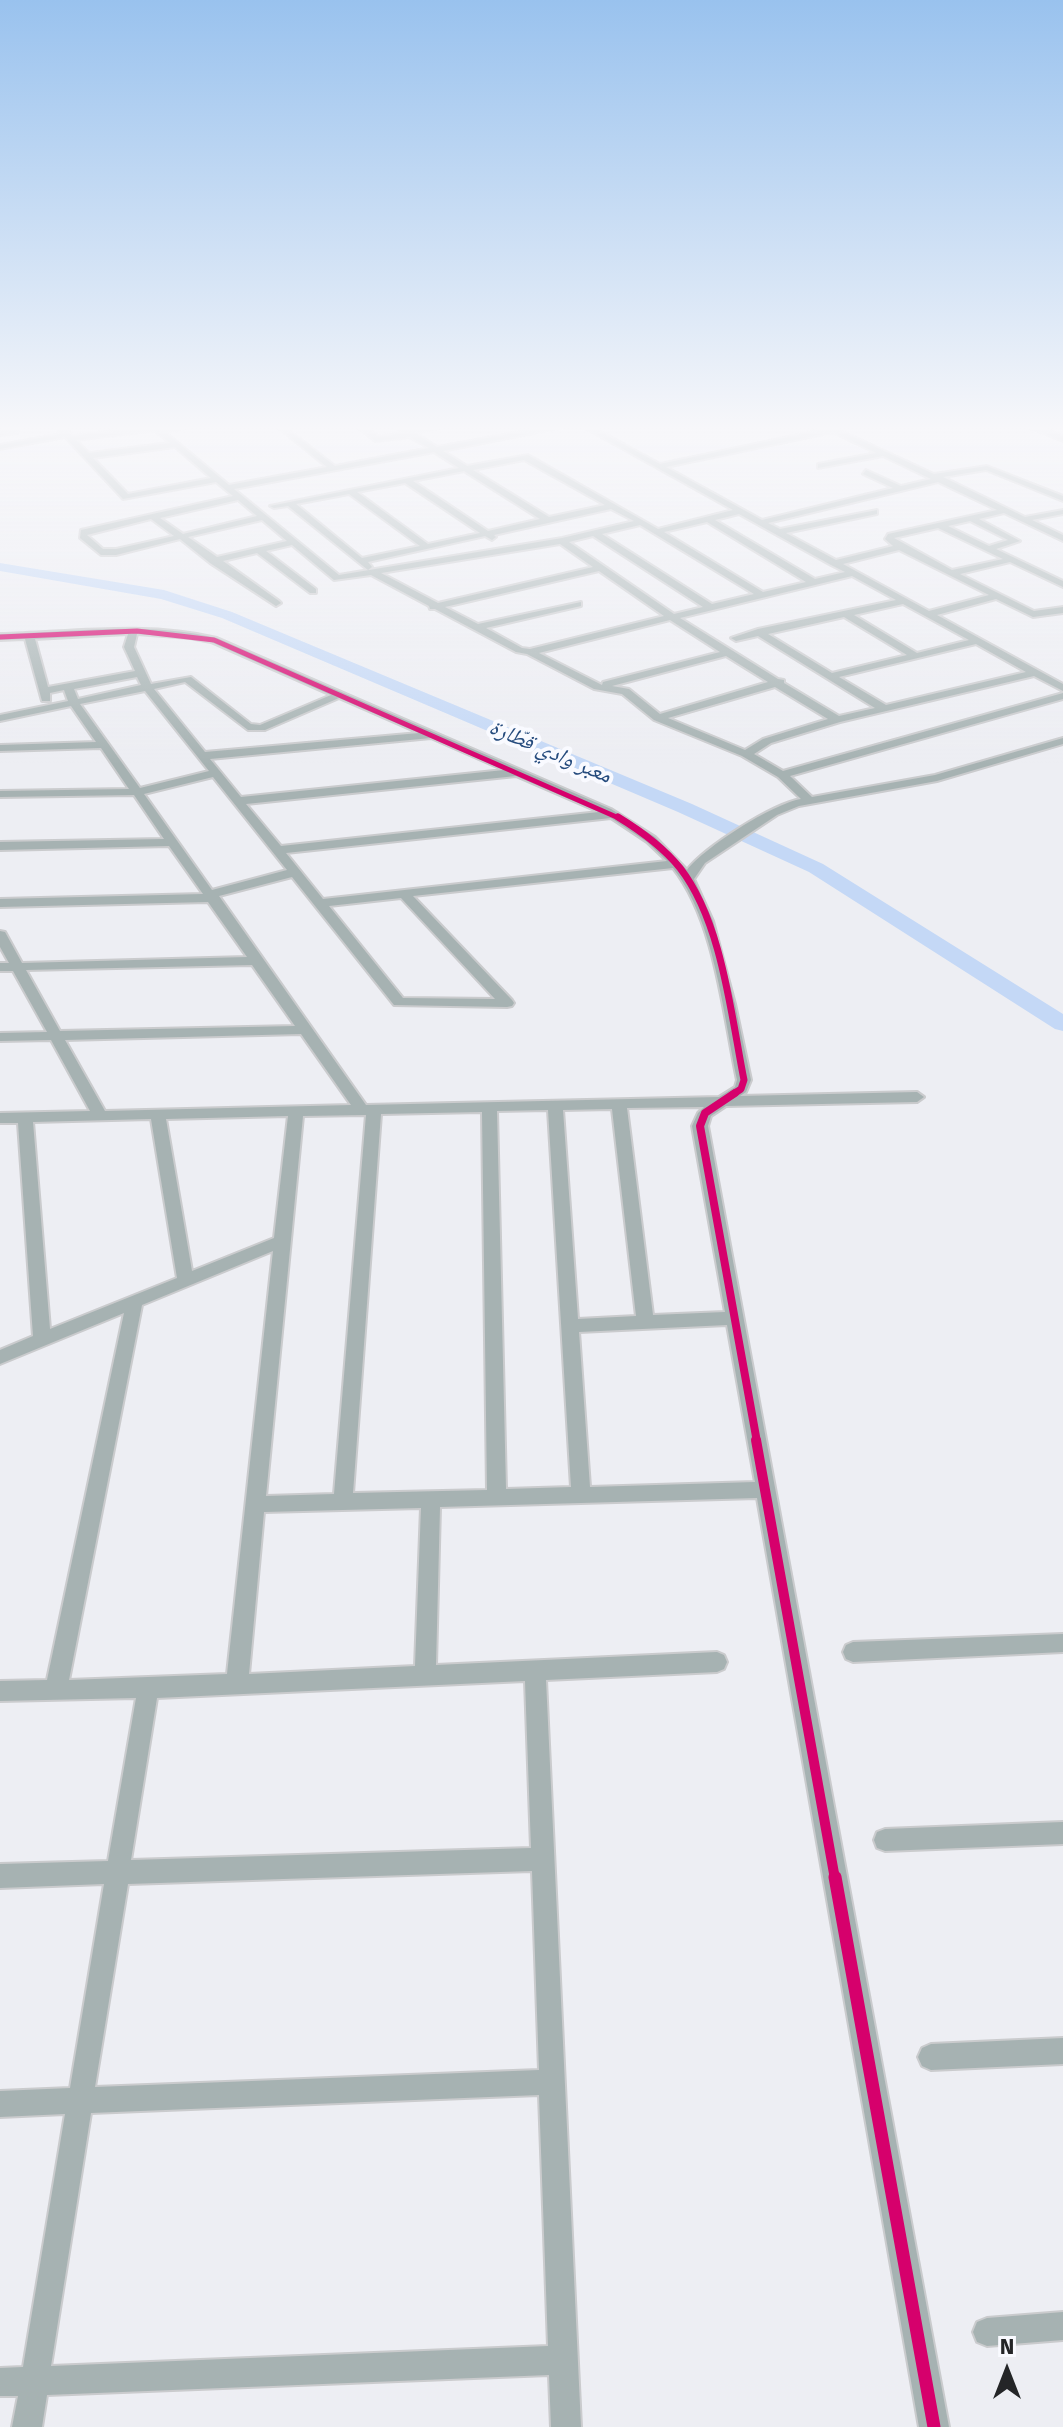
<!DOCTYPE html>
<html>
<head>
<meta charset="utf-8">
<style>
  body { margin:0 }
  #map { position:relative; width:1063px; height:2427px; overflow:hidden; background:#edeef3; font-family:"Fira Sans",sans-serif }
  canvas { display:block }
  .north { position:absolute; left:967px; top:2331px; width:80px; height:80px; -webkit-text-stroke:6px #f9faff; paint-order:stroke; rotate:0deg; font-size:22px; font-weight:700; line-height:32px; text-align:center; color:#242527 }
  .north::after { content:''; display:block; margin:auto; width:28px; height:36px; background:#242527; clip-path:polygon(50% 0,100% 100%,50% 72%,0 100%) }
</style>
</head>
<body>
<div id="map">
<canvas width="1063" height="2427"></canvas>
<div class="north">N</div>
</div>
<script>
const c = document.querySelector('canvas').getContext('2d');
c.lineJoin = 'round';
function fill(path, color) { c.fillStyle = color; c.fill(path, 'evenodd'); }
function strokePath(path, color, width, dash) { c.strokeStyle = color; c.lineWidth = width; c.lineCap = dash ? 'butt' : 'round'; c.setLineDash(dash || []); c.stroke(path); }
function write(font, color, halo, rows, align = 'center') {
  c.font = font + ' "Fira Sans","Noto Naskh Arabic",sans-serif'; c.lineWidth = 8; c.setLineDash([]); c.textBaseline = 'middle'; c.strokeStyle = halo; c.fillStyle = color; for (const [text, x, y, turn = 0] of rows) {
    c.save(); c.translate(x, y); c.rotate((+turn || 0) * Math.PI / 180); c.textAlign = isNaN(turn) ? turn : align; if (halo) c.strokeText(text, 0, 0); c.fillText(text, 0, 0); c.restore();
  }
}
const river = new Path2D(`
  M0,563l164,27 68,22 460,192 131,60 240,150v17l-8,-2 -246,-157 -131,-60 -456,-194 -61,-19 -161,-28z`);
const street = new Path2D(`
  M14,425h7l-4,8 -17,2v-4l11,-2z
  M55,425h8l9,11 77,-9v-2h7l5,3 37,-3 -33,7 64,53 98,-18 -52,-42h7l53,41 94,-18 -19,-11 -35,4 -20,-16h7l17,12 25,-4 -10,-8h8l7,5 41,-5 -35,8 22,14 122,-22h14l-130,26 24,15 61,-11 130,74 75,-19 -153,-85h8l72,39 166,-35 -7,-4h9l106,49 53,-8 76,30v5l-77,-31 -43,7 82,40 38,-7v4l-31,6 31,15v6l-59,-28 -25,6 41,22 -24,8 67,32v6l-53,-25 -50,12 74,37 29,-4v6l-30,4 -37,-18 -59,16 126,69v7l-29,-15 -194,46 -69,21 -17,11 29,17 280,-78v6l-273,77 22,21 123,-22 128,-37v6l-126,37 -138,25 -22,9 -72,48 -11,16 19,42 22,83 16,76 -5,12 -6,4 177,-4 7,5 -7,5 -191,4 -15,10 -3,10 241,1301h-30l-162,-929 -317,9 -4,158 281,-13 7,3 3,7 -3,7 -7,3 -171,8 35,747h-30l-2,-52 -502,20 -5,32h-30l6,-31h-18v-28l23,-1 42,-253 -65,3v-26l70,-3 34,-204 -104,4v-24l108,-3 28,-163 -136,3v-20l47,-1 77,-367 -124,51v-14l33,-14 -15,-213h-18v-10l90,-2 -39,-71 -51,1v-8l47,-1 -34,-61h-13v-8h9l-9,-16v-16l5,1 17,31 225,-6 -39,-55 -208,5v-8l203,-5 -34,-48 -169,4v-8l164,-3 -30,-44 -134,2v-6l129,-2 -28,-41 -101,3v-6l96,-3 -25,-36 -71,15v-6l68,-14 -4,-11 -14,3v8h-8l-17,-62 -25,1v-6c73,-2 146,-13 217,4l394,171 44,28 32,33c18,-23 85,-66 114,-71l-23,-22 -36,-21 -88,-36 -32,-26 -28,-5 -67,-35 -11,-2 -81,-43h-5l-1,-3 -58,-31 -37,5 -42,-35 -26,6 50,38v4h-6l-53,-40 -34,8 56,40 2,2 -5,3 -66,-43 -30,-24 -64,16h-15l-21,-17 1,-8 152,-34 -17,-14 -93,17 -58,-62 -65,12v-4l61,-11zM154,430l16,13 -81,10 -13,-13zM833,432l43,21 -58,11v4l65,-12 48,23 -30,7 -35,-16 -3,4 30,14 -131,32 -96,-53zM175,447l36,31 -83,16 -35,-36zM434,452l25,16 -189,38 4,2 14,-2 80,64 4,-3 -4,-5 117,-26 7,4 4,-3 -2,-2 117,-26 23,12 -72,17 -223,37 -105,-86zM524,460l81,45 -56,12 -76,-47zM464,471l76,48 -52,12 -75,-50zM938,482l59,28 -109,24 -3,5 8,7 -57,14 -50,-27 91,-19v-4l-97,19 -12,-6zM405,483l75,50 -52,11 -71,-52zM349,494l71,52 -58,12 -66,-54zM238,500l19,16 -74,18 -23,-16zM739,514l92,51 14,7 -30,7 -100,-59zM151,519l23,17 -58,13h-13l-16,-14zM262,520l25,21 -70,16 -29,-20zM970,521l38,19 -19,6 -41,-20zM707,522l99,60 -43,10 -99,-60zM640,525l114,69 -42,10 -110,-70zM938,528l65,31 -51,11 -58,-32zM593,536l110,71 -29,7 -105,-72zM560,544l33,23 -155,36 -57,-30zM899,550l90,45 -60,16 -86,-47zM599,571l65,45 -134,33 -8,-1 -36,-20 95,-22v-4l-103,22 -33,-17zM852,576l44,24 -138,29 -27,9 5,3 22,-5 117,72 -36,8 -55,-33v-3l-6,-1 -98,-61zM903,604l66,36 -52,13 -63,-38zM844,617l63,38 -75,18 -64,-39zM670,620l50,32 -117,30 -1,3 -63,-32zM128,634l-4,13 11,24 -87,16 -13,-48zM137,634l53,4 21,4 120,53 -71,30 -9,-1 -60,-47 -40,7 -17,-37zM976,644l50,28 -140,33 -47,-28zM726,656l42,26 -108,32 -31,-25 -17,-3zM137,677l4,8 -63,14 -4,-10zM185,682l63,48h17l74,-32 80,35 -214,19 -51,-63zM775,687l53,32 -65,20 -18,11 -77,-32zM145,691l64,80 -69,17 -60,-84zM431,738l73,32 -263,27 -31,-38zM516,776l83,36 -318,34 -35,-42zM213,777l74,93 -75,20 -68,-96zM611,818l36,24 20,19 -344,38 -37,-46zM673,868c42,53 50,146 64,212l-2,7 -16,10 -353,8 -147,-209 73,-19 102,128 113,2 5,-1 2,-3 -2,-3 -99,-104zM401,898l94,101 -92,-1 -74,-92zM252,965l43,61 -235,5 -34,-61zM301,1034l50,71 -246,6 -40,-71zM704,1107l-6,6 -6,13 33,186 -72,3 -26,-207zM612,1109l24,207 -58,3 -15,-209zM548,1110l23,377 -65,2 -9,-378zM482,1112l5,378 -134,3 28,-379zM366,1115l-32,379 -68,2 37,-380zM288,1116l-14,122 -82,33 -26,-152zM151,1119l26,159 -127,51 -17,-207zM273,1251l-46,423 -158,6 73,-375zM727,1325l28,157 -165,5 -11,-155zM421,1508l-6,158 -166,8 15,-162zM525,1681l6,167 -400,12 26,-162zM532,1871l7,199 -444,17 33,-203zM539,2095l9,251 -497,20 40,-253z
  M1023,425h10l30,11v5z
  M1063,1634v18l-210,10 -7,-3 -3,-7 3,-7 7,-3z
  M1063,1822v22l-178,7 -8,-3 -3,-8 3,-8 8,-3z
  M1063,2038v26l-132,6 -9,-4 -4,-9 4,-9 9,-4z
  M1063,2312v28l-76,6 -10,-4 -4,-10 4,-10 10,-4z`);
const cyclewayFar4 = new Path2D(`
  M0,637l137,-6 77,9 407,179`);
const cyclewayFar3 = new Path2D(`
  M618,817c23,14 45,30 62,51 42,54 51,147 64,212l-3,9 -9,6`);
const cyclewayFar2 = new Path2D(`
  M735,1093l-30,20 -5,13 57,316`);
const cyclewayFar1 = new Path2D(`
  M756,1440l79,439`);
const cycleway = new Path2D(`
  M835,1877l99,550`);
const farWaternames = [
  ["معبر وادي قطّارة",550,752,23]
];
fill(river, '#c4d8f6');
strokePath(street, '#cacbcd', 4);
fill(street, '#a6b2b2');
strokePath(cyclewayFar4, '#d6006c', 5);
strokePath(cyclewayFar3, '#d6006c', 7);
strokePath(cyclewayFar2, '#d6006c', 8);
strokePath(cyclewayFar1, '#d6006c', 10);
strokePath(cycleway, '#d6006c', 13);
const sky = c.createLinearGradient(0, 0, 0, 765);
sky.addColorStop(0, '#99c2ee');
sky.addColorStop(0.56, '#f7f7fa');
sky.addColorStop(1, '#f7f7fa00');
c.fillStyle = sky;
c.fillRect(0, 0, 1063, 765);
write('italic 22px', '#254b7d', '#f9faff', farWaternames);
</script>
</body>
</html>
